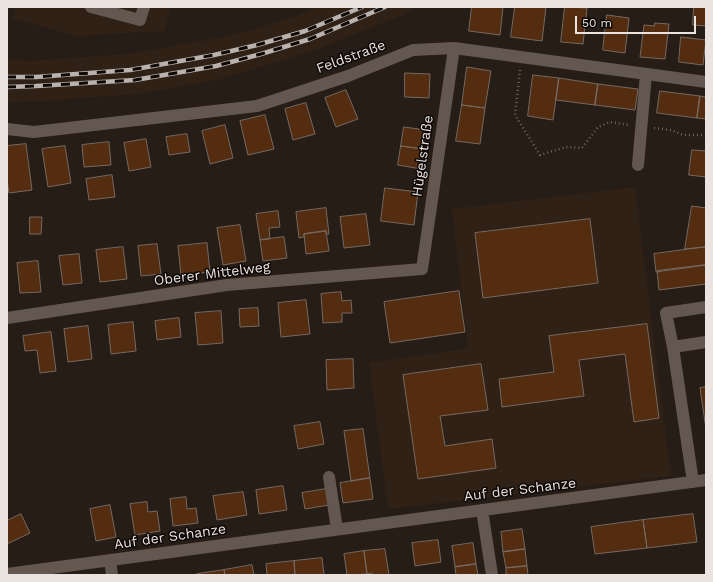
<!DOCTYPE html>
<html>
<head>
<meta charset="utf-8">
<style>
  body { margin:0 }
  #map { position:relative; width:713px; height:582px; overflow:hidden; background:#261d17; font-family:"Work Sans",sans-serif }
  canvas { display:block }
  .frame { position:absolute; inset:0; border:8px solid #eae3df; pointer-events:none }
  .scale { position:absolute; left:575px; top:16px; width:121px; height:18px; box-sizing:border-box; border:2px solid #eae3df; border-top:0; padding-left:5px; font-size:12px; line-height:14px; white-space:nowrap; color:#eae3df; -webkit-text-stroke:3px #0c0806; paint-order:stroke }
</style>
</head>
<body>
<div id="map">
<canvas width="713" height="582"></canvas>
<div class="frame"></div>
<div class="scale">50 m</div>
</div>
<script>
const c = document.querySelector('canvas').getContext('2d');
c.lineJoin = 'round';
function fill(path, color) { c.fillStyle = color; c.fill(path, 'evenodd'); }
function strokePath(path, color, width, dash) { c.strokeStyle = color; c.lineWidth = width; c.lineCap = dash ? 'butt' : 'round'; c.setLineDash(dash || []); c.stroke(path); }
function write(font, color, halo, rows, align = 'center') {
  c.font = font + ' "Work Sans",sans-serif'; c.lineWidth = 3; c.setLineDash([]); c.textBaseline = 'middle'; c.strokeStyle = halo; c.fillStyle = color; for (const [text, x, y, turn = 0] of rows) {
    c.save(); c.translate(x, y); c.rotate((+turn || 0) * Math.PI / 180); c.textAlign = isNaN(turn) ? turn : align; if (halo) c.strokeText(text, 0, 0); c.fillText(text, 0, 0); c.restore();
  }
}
const built = new Path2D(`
  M16,7h155l-7,24 -88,5 -64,-18z
  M316,7h101l-15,8 -84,34 -96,30 -84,15 -94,7 -37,1v-42l25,1 94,-7 82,-14 44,-10 46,-15z
  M635,187l36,289 -283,33 -19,-146 99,-15 -16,-139z`);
const building = new Path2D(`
  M472,7h31l-3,28 -31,-4z
  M515,7h31l-4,34 -31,-4z
  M565,7l22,1 -4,36 -22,-2z
  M694,7h12v19l-13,-1z
  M607,15l22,3 -4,35 -22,-3z
  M655,23l14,1 -4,35 -25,-2 4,-32 10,1z
  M681,37l25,3 -3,25 -24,-3z
  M467,67l24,4 -6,37 -23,-3z
  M405,73l25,1 -1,24 -24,-1z
  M533,75l26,3 -6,42 -25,-4z
  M559,78l39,6 -3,21 -39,-5z
  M598,84l40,5 -3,21 -40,-5z
  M346,90l12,29 -22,8 -11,-29z
  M660,91l40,5 -3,22 -40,-5z
  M700,96l6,1v22l-9,-1z
  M306,103l9,31 -22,6 -8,-31z
  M462,105l23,3 -5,36 -24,-3z
  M265,115l9,34 -26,6 -8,-34z
  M225,125l8,33 -23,6 -8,-33z
  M404,127l22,3 -3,19 -22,-3z
  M187,134l3,18 -21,3 -3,-18z
  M146,139l5,28 -22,4 -5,-28z
  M109,142l2,23 -27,2 -2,-22z
  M26,144l6,46 -23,3 -2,-13v-34z
  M65,146l6,37 -23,4 -6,-38z
  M401,146l22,3 -2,20 -23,-4z
  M692,150l14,1v26l-17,-2z
  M112,175l3,22 -26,3 -3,-21z
  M385,188l33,4 -4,33 -33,-4z
  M692,206l14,2v39l-21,2z
  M326,208l3,26h-3v-3l-22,3v3l-5,1 -3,-26z
  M278,211l2,16 -11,1 1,11 -10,1 -4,-26z
  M366,214l4,31 -26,3 -4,-31z
  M30,217h12l-1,17h-11z
  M590,219l8,64 -115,15 -8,-65z
  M240,225l6,36 -23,4 -6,-37z
  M326,231l3,20 -23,3 -2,-20z
  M284,237l3,21 -24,3 -3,-21z
  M207,243l3,29 -29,3 -3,-29z
  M157,244l4,30 -20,2 -3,-30z
  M123,247l4,32 -27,3 -4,-32z
  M706,247v18l-50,7 -2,-18z
  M79,254l3,29 -19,2 -4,-29z
  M38,261l3,31 -21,1 -3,-30z
  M706,265v19l-47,6 -2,-19z
  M459,291l6,41 -75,11 -6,-41z
  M341,292l1,9 9,-1 1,13h-10v9l-19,1 -2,-29z
  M306,300l4,34 -29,3 -3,-34z
  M258,308l1,18 -19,1 -1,-18z
  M221,311l2,32 -25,2 -3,-32z
  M179,318l2,19 -24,3 -2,-19z
  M133,322l3,29 -25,3 -3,-29z
  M647,324l12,94 -25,4 -9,-68 -46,6 5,36 -82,11 -3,-28 55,-7 -5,-36z
  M88,326l4,33 -24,3 -4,-33z
  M51,332l5,39 -16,2 -3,-23 -12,1 -2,-15z
  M353,359l1,29 -27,2 -1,-30z
  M481,364l7,46 -48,6 5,30 47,-7 4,29 -78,11 -15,-104z
  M706,387v42l-6,-41z
  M320,422l4,22 -26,5 -4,-23z
  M363,429l7,49 -19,3 -7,-50z
  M370,478l3,21 -30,4 -3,-20z
  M283,486l4,24 -28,4 -3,-24z
  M326,489l3,16 -24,4 -3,-16z
  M243,492l4,23 -30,5 -4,-24z
  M186,497l1,12 9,-1 2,15 -25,3 -3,-27z
  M147,502l1,10 9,-1 3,20 -25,4 -5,-31z
  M110,505l6,32 -20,4 -6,-32z
  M21,514l9,19 -23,11v-23z
  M693,514l4,28 -50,6 -4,-28z
  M643,520l4,28 -52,6 -4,-27z
  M522,529l3,20 -22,3 -2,-20z
  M438,540l3,22 -26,4 -3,-23z
  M473,543l3,21 -21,3 -3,-21z
  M385,549l4,26h-16l-1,-2 -5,1 -3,-23z
  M525,549l2,17 -21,2 -3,-16z
  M364,551l3,23 -20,1 -3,-21z
  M322,558l2,17h-29l-1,-14z
  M294,561l1,14h-28l-1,-11z
  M476,564l2,11h-22l-1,-8z
  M252,565l2,10h-29l-1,-5z
  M527,566l1,9h-22v-7z
  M224,570l1,5h-27l-1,-1z`);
const path = new Path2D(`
  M520,70l-5,45 25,40 26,-8 16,1 16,-21 12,-5 19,3
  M654,128l17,2 12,5h23`);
const minor = new Path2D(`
  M91,7l49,13 4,-13
  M7,129l27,3 223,-26 91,-30 65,-26 41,-2 252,34
  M638,165l8,-91
  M7,318l220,-33 195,-16 32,-221
  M673,347l33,-5
  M329,477l8,52
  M693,482l-20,-135 -7,-34 40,-6
  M482,510l10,65
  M110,560l2,15
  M7,574l699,-94`);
const rail = new Path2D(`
  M7,77h29l94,-7 84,-15 43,-10 48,-14 57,-24
  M7,87l29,-1 99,-6 81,-14 45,-12 49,-15 75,-32`);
const streetNames = [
  ["Feldstraße",351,57,-20],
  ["Hügelstraße",423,156,-82],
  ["Oberer Mittelweg",212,274,-7],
  ["Auf der Schanze",520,490,-7],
  ["Auf der Schanze",170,537,-8]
];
fill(built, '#302117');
fill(building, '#542c0f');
strokePath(building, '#756962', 1);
strokePath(path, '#6c645f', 2.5, [1, 3]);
strokePath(minor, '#635750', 12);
strokePath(rail, '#bab2ae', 4.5);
strokePath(rail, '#0c0806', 3, [9]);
write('14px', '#eae3df', '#0c0806', streetNames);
</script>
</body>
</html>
